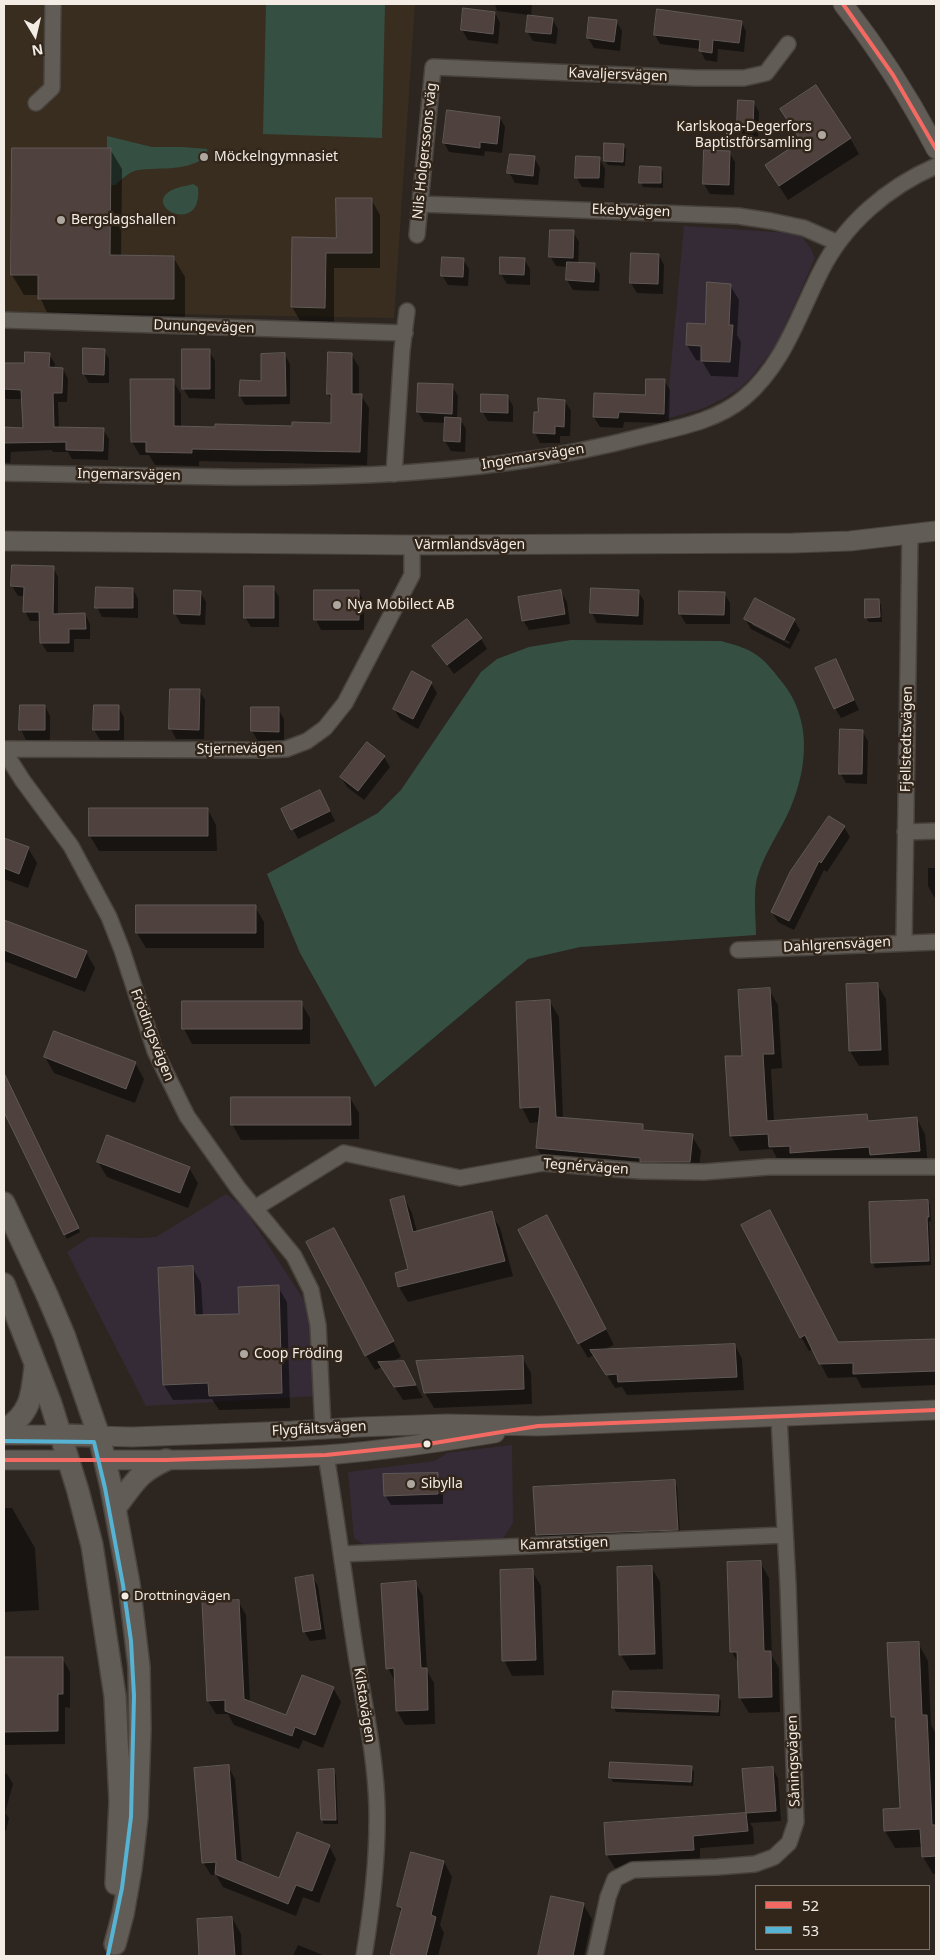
<!DOCTYPE html>
<html>
<head>
<meta charset="utf-8">
<style>
  body { margin:0 }
  #map { position:relative; width:940px; height:1960px; overflow:hidden; background:#2d2620; font-family:"Noto Sans",sans-serif }
  canvas { display:block }
  .frame { position:absolute; inset:0; border:5px solid #f3ece4; pointer-events:none }
  .legend { position:absolute; left:755px; top:1885px; width:175px; height:65px; box-sizing:border-box; background:#32261b; border:1px solid #7f756b; margin:0; padding:6px 9px; list-style:none; font-size:15px; color:#f3ece4 }
  .legend li { display:flex; align-items:center; gap:10px; height:25px }
  .legend b { width:25px; border:1px solid #7f756b }
  .north { position:absolute; left:10px; top:10px; width:50px; height:50px; -webkit-text-stroke:4px #32261b; paint-order:stroke; rotate:171deg; font-size:14px; font-weight:700; line-height:20px; text-align:center; color:#f3ece4 }
  .north::after { content:''; display:block; margin:auto; width:18px; height:22px; background:#f3ece4; clip-path:polygon(50% 0,100% 100%,50% 72%,0 100%) }
</style>
</head>
<body>
<div id="map">
<canvas width="940" height="1960"></canvas>
<div class="frame"></div>
<ul class="legend">
<li><b style="height:6px;background:#f46a63"></b>52</li>
<li><b style="height:6px;background:#56b3d3"></b>53</li>
</ul>
<div class="north">N</div>
</div>
<script>
const c = document.querySelector('canvas').getContext('2d');
c.lineJoin = 'round';
function fill(path, color) { c.fillStyle = color; c.fill(path, 'evenodd'); }
function strokePath(path, color, width, dash) { c.strokeStyle = color; c.lineWidth = width; c.lineCap = dash ? 'butt' : 'round'; c.setLineDash(dash || []); c.stroke(path); }
function write(font, color, halo, rows, align = 'center') {
  c.font = font + ' "Noto Sans",sans-serif'; c.lineWidth = 5; c.setLineDash([]); c.textBaseline = 'middle'; c.strokeStyle = halo; c.fillStyle = color; for (const [text, x, y, turn = 0] of rows) {
    c.save(); c.translate(x, y); c.rotate((+turn || 0) * Math.PI / 180); c.textAlign = isNaN(turn) ? turn : align; if (halo) c.strokeText(text, 0, 0); c.fillText(text, 0, 0); c.restore();
  }
}
const commercial = new Path2D(`
  M684,226l106,7 12,4 9,12 4,9 -38,86 -23,30 -15,15 -15,9 -20,10 -38,11z
  M226,1194l18,14 65,100 7,88 -170,10 -79,-154 23,-15 51,1 15,-1z
  M512,1445l1,78 -11,17 -125,5 -14,-1 -9,-6 -6,-66 87,-11 12,-8z`);
const education = new Path2D(`
  M4,4h411l-21,314 -390,-7z`);
const green = new Path2D(`
  M266,4h119l-3,134 -119,-4z
  M107,136l45,11h31l24,2 1,6c-19,17 -47,12 -70,15 -8,1 -17,10 -23,15h-4v-37h-4z
  M193,184l5,3c5,49 -55,21 -28,4 7,-4 16,-5 23,-7z
  M571,640l150,1c34,9 40,14 61,41 30,37 26,85 8,127 -10,23 -26,44 -33,69 -4,16 -1,40 -1,57l-176,12 -52,12 -153,128 -75,-134 -33,-79 111,-61 23,-23 80,-118 16,-13 32,-12z`);
const shadow = new Path2D(`
  M495,4h37l-1,12 21,3 6,10 -2,15 -23,-3 -6,-10 2,-16 -32,-4z
  M495,13l5,10 -2,21 -30,-4 -6,-10z
  M590,18l26,3 6,10 -2,20 -26,-3 -6,-10z
  M741,22l5,9 -2,21 -26,-3 -1,13 -12,-2 -5,-11 -40,-5 -5,-9z
  M753,102l6,10 -1,25h-14l-5,-10z
  M500,118l5,9 -3,26 -17,-2 -1,5 -35,-4 -5,-9z
  M850,138l9,16 -71,46 -22,-34 36,-24z
  M623,145l3,4 -1,17 -17,-1 -3,-4z
  M13,149h97l12,20 -1,88h52l12,20v42h-135l-11,-24h-15l-12,-20z
  M706,152h23l6,10 -1,33 -24,-1 -6,-10z
  M534,158l6,10 -2,17 -23,-2 -6,-11z
  M600,159l5,10 -1,19 -22,-1 -6,-10z
  M661,168l2,5v15l-20,-1 -2,-5z
  M371,199l9,16v53h-46v55l-33,-1 -9,-15 1,-69 44,1z
  M573,232l6,10 -1,22h16l6,10 -1,17 -26,-1 -6,-10 1,-13 -12,-1 -6,-10z
  M659,255l5,10 -1,29 -26,-1 -6,-10z
  M463,259l6,10 -1,17 -20,-1 -6,-10z
  M524,259l6,10v16l-23,-1 -6,-10z
  M730,285l9,15 -2,35 4,7 -3,35 -27,-1 -9,-15 -6,-1 -9,-15 1,-20h18z
  M104,350l5,9v24h-20l-5,-9z
  M209,351l6,10v38l-26,-1 -6,-10z
  M49,354l6,10 -1,5h9l5,10 -1,23h-9l1,26 44,1 6,10 -1,21 -36,-1 -4,-7h-15l-1,-2 -41,2 -1,11 -6,-1v-34l20,1 -1,-30h-17l-2,-5v-30h21z
  M351,354l8,13v28h2l8,13 -2,57 -168,-4v5l-44,-1 -6,-10h-9l-8,-13 41,-61 8,13v34l113,-1 38,-3v-23l-4,-7z
  M285,355l5,9v40l-45,1 -5,-9 23,-14z
  M664,380l6,10 -1,33 -45,-1 -1,6 -23,-1 -6,-10 53,-21z
  M419,385l33,1 6,10 -1,23h3l6,10 -1,23 -14,-1 -6,-10 1,-18 -22,-1 -6,-10z
  M507,396l6,10v16l-25,-1 -6,-10z
  M565,401l6,10 -1,25h-10v7h-20l-5,-10z
  M53,567l5,10v38l27,-1 5,10v15h-16v13h-27l-6,-10v-21h-11l-5,-10v-15h-7l-6,-10z
  M273,587l6,10v30h-28l-6,-10z
  M133,589l5,10v19l-36,-1 -5,-10z
  M358,591l6,10v29h-43l-5,-10z
  M638,591l6,10 -1,24 -46,-2 -5,-10z
  M200,592l6,10 -1,23 -24,-1 -6,-10z
  M561,592l6,10 3,22 -41,6 -6,-10z
  M724,593l6,10v21h-44l-6,-10z
  M878,600l3,5 1,17h-13l-3,-4z
  M745,619l49,1 6,10 -10,19 -39,-20zM752,622l38,20 -1,2 -37,-19z
  M481,639l6,10 -33,25 -20,-27z
  M841,671l18,39 -18,8 -6,-10z
  M431,683l6,10 -19,36 -18,-10 -6,-10z
  M199,690l6,10 -1,39h-28l-5,-10z
  M45,706l5,10v24h-24l-5,-10z
  M118,707l6,10v23h-24l-6,-10z
  M252,709h26l6,10v22h-26l-6,-10z
  M862,731l6,10 -1,43 -21,-1 -6,-10z
  M384,757l6,10 -26,33 -17,-13 -6,-10z
  M320,791l15,30 -37,18 -5,-10z
  M90,810h118l8,15 1,26h-118l-9,-15z
  M829,817l15,10 6,10 -23,35 -3,-2 -30,60 -16,-8 -6,-10z
  M4,839l24,9 9,15 -9,25 -24,-9z
  M928,868h8v32l-8,-14z
  M137,907h118l9,15v26h-118l-9,-15z
  M5,921l81,31 9,16 -10,24 -81,-31z
  M877,984l9,15 3,66 -30,1 -9,-15 -3,-66z
  M769,990l9,15 4,63 -11,1 3,52 92,-6 4,7 47,-3 8,15 3,32 -149,-4 -7,-13 -32,2 -9,-15 12,-79z
  M550,1002l9,15 4,101 79,8 4,6 46,4 9,15 -3,26 -152,-14 -9,-15 3,-26 -10,1 -8,-15z
  M184,1003h117l9,15v26h-118l-8,-15z
  M45,1057l90,6 9,16 -9,24 -81,-30z
  M4,1075l76,157 -13,7 -63,-130z
  M350,1098l9,15v26l-118,1 -9,-16z
  M98,1162l91,6 9,15 -10,25 -81,-31z
  M404,1198l8,15 5,19 74,-19 9,15 13,48 -105,26 -9,-15 -3,-14 14,-3z
  M928,1201l2,4 1,16 -2,1 2,43 -56,3 -2,-5 -2,-60z
  M743,1225l95,119 98,-3v44l-74,3 -6,-11 -28,1 -15,-29 -4,2 -8,-14z
  M555,1232l59,113 -13,6 134,-6 7,14 2,31 -117,5 -5,-8 -7,1 -21,-33 -6,3 -9,-15z
  M343,1244l58,113 -12,6 22,13 12,22 -20,2 -21,-33 -7,3 -9,-15z
  M192,1267l9,16 2,33 37,-1 38,-28 9,15 3,106 -71,2 -7,-11 -39,1 -9,-15 -5,-116z
  M522,1357l9,16 1,31 -98,4 -9,-15z
  M437,1474l6,10v20l-52,1 -6,-10z
  M674,1481l3,5 3,48 -140,5 -3,-4z
  M4,1508h8l23,40 4,62 -35,2z
  M760,1562l9,16 3,78 7,12 1,44 -31,1 -9,-15 -1,-33 -7,-13 -4,-88z
  M651,1567l9,15 3,87 -33,1 -9,-15z
  M532,1571l9,15 3,89 -32,1 -8,-16z
  M312,1576l6,10 8,53 -16,2 -6,-10z
  M415,1583l8,13 4,75 7,12 1,41 -30,1 -8,-14 -1,-28 -8,-15z
  M238,1601l8,14 4,88 37,13 46,-28 8,14 -18,46 -20,-8 -4,9 -65,-24 -6,-11h-12l-8,-13z
  M918,1643l10,18 3,64 5,9v140h-3l-10,-17 -1,-10 -27,1 -10,-17 16,-21 -4,-85 -5,-9z
  M4,1658h58l8,14v36l-5,-1v37l-61,1z
  M718,1696l3,5 -1,15 -104,-4 -3,-5z
  M228,1766l7,13 7,85 37,16 50,-34 7,13 -17,44 -16,-6 -7,19 -73,-29 -7,-12h-5l-8,-13z
  M691,1767l3,5 -1,14 -80,-4 -2,-4z
  M772,1768l6,10 3,43 -31,2 3,5 1,16 -54,4v14l-85,6 -8,-13 -1,-31 141,-9 -4,-45z
  M333,1770l3,5 2,49h-14l-2,-4z
  M4,1773l3,1 6,10 -8,29 4,5 -3,13 -2,-1z
  M444,1862l8,15 -12,48 4,8 -6,23h-45l-1,-2 10,-41 -4,-7z
  M552,1898l31,6 9,15 -8,37h-44z
  M232,1918l9,16 1,22h-42l-2,-36z
  M298,1945l27,11h-32z`);
const building = new Path2D(`
  M463,8l32,4 -2,22 -32,-4z
  M657,9l85,12 -3,22 -26,-3 -1,13 -13,-2 1,-11 -46,-5z
  M528,15l25,3 -2,16 -25,-2z
  M589,17l28,3 -3,22 -27,-4z
  M816,85l35,53 -72,48 -14,-21 36,-24 -21,-32z
  M738,100l16,1 -1,27 -16,-1z
  M447,110l53,7 -3,27 -17,-2v6l-37,-5z
  M604,143l20,1 -1,18 -19,-1z
  M12,148h99l-1,107 64,1v43h-136v-24h-27z
  M704,150l26,1 -1,34 -26,-1z
  M510,154l25,2 -2,20 -26,-3z
  M576,156l24,1 -1,21h-24z
  M640,166l21,1v16h-22z
  M336,198h36v55h-46l-1,55 -34,-1 1,-70 44,1z
  M550,230h24l-1,28 -24,-1z
  M631,253l28,1 -1,30 -28,-1z
  M442,257l22,1 -1,19 -22,-1z
  M500,257l25,1 -1,17 -24,-1z
  M567,262l28,1 -1,19 -28,-2z
  M707,282l24,2 -2,41h4l-3,37 -29,-1v-15l-15,-1 1,-22 18,1z
  M83,348l22,1 -1,26 -21,-1z
  M182,349h28v40h-28z
  M25,352l25,1 -1,14 14,1 -1,25h-9l1,34 50,1 -1,23 -37,-1v-8l-62,1v-16l19,1 -2,-38 -17,-1v-26h20z
  M328,352l24,1v41h10l-2,58 -168,-3v4l-46,-1v-10h-15l-1,-63h44v47l41,1v-3l77,2v-4l39,1v-29h-4z
  M285,353l1,43h-47l1,-16 21,1v-27z
  M646,379h19l-1,35 -45,-2 -1,6 -25,-1 1,-24 51,2z
  M418,383l35,1 -1,30 -35,-2z
  M481,394l27,1v18l-27,-1z
  M538,398l27,2 -1,27 -9,-1v8l-22,-1 1,-21h4z
  M445,417l16,1 -1,24 -16,-1z
  M12,565l42,1 -1,48 32,-1 1,16h-17v14h-29l-1,-31h-16l1,-25 -13,-1z
  M244,586h30v32h-30z
  M96,587l37,1v20h-38z
  M591,588l48,2 -1,26 -48,-3z
  M174,590l27,1 -1,24 -26,-1z
  M314,590h45v30h-45z
  M561,590l4,24 -43,7 -4,-24z
  M679,591l46,1 -1,23 -45,-1z
  M755,598l40,21 -11,21 -40,-21z
  M865,599h14l1,18 -15,1z
  M467,619l15,19 -35,27 -15,-19z
  M836,659l18,41 -20,9 -19,-41z
  M412,671l20,11 -19,37 -20,-10z
  M170,689h30l-1,41 -30,-1z
  M20,705h25v25h-26z
  M94,705h25v25h-26z
  M251,707h28v25l-28,-1z
  M840,729l23,1 -1,44h-23z
  M367,742l18,14 -27,35 -18,-14z
  M320,790l10,21 -39,19 -10,-21z
  M89,808h119v28h-119z
  M829,816l16,10 -24,37 -2,-2 -30,60 -18,-9 19,-40z
  M4,838l25,9 -10,27 -15,-6z
  M136,905h120v28h-120z
  M4,920l83,31 -11,27 -72,-28z
  M878,983l3,67 -32,1 -3,-67z
  M770,988l4,66h-11l4,67 100,-7 1,7 49,-4 3,34 -50,4 -1,-8 -79,6v-7l-21,1 -1,-13 -38,2 -5,-80h17l-4,-66z
  M550,1000l6,117 87,7v6l50,4 -3,28h-50v-4l-104,-10 4,-41 -20,1 -4,-106z
  M182,1001h120v28h-120z
  M54,1031l82,31 -10,27 -82,-32z
  M4,1073l75,155 -15,7 -60,-123z
  M231,1097h119l1,28h-120z
  M107,1135l83,32 -10,26 -83,-31z
  M404,1196l9,36 79,-21 13,50 -107,26 -3,-14 13,-4 -18,-69z
  M928,1200l1,17h-2l2,44 -58,2 -2,-61z
  M770,1210l68,132 98,-3v32l-83,3v-11l-34,1 -14,-29 -5,3 -59,-113z
  M547,1215l59,114 -28,15 -60,-114z
  M334,1228l60,113 -29,15 -59,-114z
  M193,1266l2,49 44,-1 -1,-27 41,-2 3,108 -73,3 -1,-13 -45,2 -5,-117z
  M735,1344l2,33 -119,5 -1,-8 -11,1 -16,-25z
  M523,1356l1,33 -100,4 -8,-32z
  M404,1361l12,24 -22,2 -16,-25z
  M438,1473v21l-54,2 -1,-22z
  M675,1480l3,50 -142,5 -3,-48z
  M761,1561l3,90h7l1,46 -33,1 -2,-46h-7l-3,-90z
  M652,1566l3,88 -36,1 -2,-88z
  M533,1569l3,91 -34,1 -2,-91z
  M313,1575l8,54 -18,3 -8,-54z
  M416,1581l5,87h6l1,42 -32,1 -2,-43 -8,1 -5,-85z
  M239,1600l5,99 42,16 16,-40 32,12 -19,48 -20,-8 -3,9 -67,-25v-11l-18,1 -5,-99z
  M919,1642l3,73h5l5,110h4v31l-14,1 -2,-28 -36,2 -1,-22 17,-1 -5,-91h-4l-4,-74z
  M4,1657h59v37h-5v37l-54,1z
  M613,1691l106,4 -1,17 -106,-4z
  M610,1762l82,4 -1,16 -82,-4z
  M229,1765l7,95 43,18 18,-46 33,13 -18,46 -16,-6 -8,19 -73,-30 1,-12 -14,1 -8,-95z
  M773,1767l3,44 -30,2 -4,-44z
  M334,1769l2,51h-15l-3,-50z
  M746,1813l2,18 -55,5 1,14 -88,5 -2,-32z
  M411,1852l33,9 -13,54 5,2 -10,39h-28l-8,-2 12,-46 -5,-2z
  M551,1896l33,7 -11,53h-35z
  M232,1917l3,39h-36l-2,-37z`);
const minor = new Path2D(`
  M36,103l16,-15 1,-84
  M420,204l318,12 33,5 33,7 34,15
  M417,235l16,-168 262,11h49l22,-5 22,-29
  M4,320l401,13
  M4,473c212,3 429,18 636,-36 36,-9 75,-15 104,-39 40,-34 54,-82 77,-127 24,-48 67,-84 115,-105
  M394,474l8,-124 5,-39
  M4,749l259,1 23,-1 21,-8 18,-13 20,-25 67,-128v-30
  M4,751l19,30 48,65 38,71 13,33 33,101 32,65 51,72 56,68 17,34 7,35 5,104
  M905,832l31,-1
  M904,942l6,-407
  M738,950l198,-8
  M255,1208l89,-55 116,25 83,-15 98,8 63,1 64,-5h168
  M326,1455c10,60 18,120 27,180 8,56 23,118 24,174 1,49 -5,99 -13,147
  M342,1554l443,-19
  M595,1956l13,-59 7,-18 18,-9 84,-3 38,-3 19,-7 15,-14 7,-21 -8,-237 -9,-168`);
const tertiary = new Path2D(`
  M843,4c35,45 67,95 93,145
  M4,541l408,4 381,-2 57,-2 86,-10
  M4,1435h56
  M99,1436l33,1 160,-6 67,-4 88,-3 91,2 398,-16
  M4,1460h64
  M105,1460c74,0 147,0 220,-5 57,-4 114,-13 170,-22`);
const secondary = new Path2D(`
  M4,1203l43,92 17,40 35,101 12,51 18,97 10,83 1,63 -3,87 -6,52 -8,45 -8,30
  M4,1284l47,120 27,87 14,54 23,151 5,105 -4,83
  M4,1430c27,-16 28,-35 31,-63
  M60,1435l39,1
  M115,1508c19,-24 22,-35 51,-48`);
const bus1 = new Path2D(`
  M843,4l50,71 43,74
  M4,1460h162l160,-5 96,-10 116,-19 398,-16`);
const bus2 = new Path2D(`
  M4,1441l90,1 11,46 18,97 8,56 3,55 -3,121 -9,71 -14,67`);
const markers = [
  [822,135,5,"#aea79f"],
  [204,157,5,"#aea79f"],
  [61,220,5,"#aea79f"],
  [337,605,5,"#aea79f"],
  [244,1354,5,"#aea79f"],
  [427,1444,4.5,"#f3ece4"],
  [411,1484,5,"#aea79f"],
  [125,1596,4.5,"#f3ece4"]
];
const busNames = [
  ["Drottningvägen",134,1596]
];
const streetNames = [
  ["Kavaljersvägen",618,75,2],
  ["Nils Holgerssons väg",425,151,-84],
  ["Ekebyvägen",631,211,2],
  ["Dunungevägen",204,327,2],
  ["Ingemarsvägen",533,457,-9],
  ["Ingemarsvägen",129,475,1],
  ["Värmlandsvägen",470,545],
  ["Fjellstedtsvägen",907,739,-89],
  ["Stjernevägen",240,749,-1],
  ["Dahlgrensvägen",837,945,-3],
  ["Frödingsvägen",152,1035,69],
  ["Tegnérvägen",586,1167,4],
  ["Flygfältsvägen",319,1429,-3],
  ["Kamratstigen",564,1544,-2],
  ["Kilstavägen",364,1705,81],
  ["Såningsvägen",794,1761,-92]
];
const poiNames = [
  ["Karlskoga-Degerfors",812,127,"right"],
  ["Baptistförsamling",812,143,"right"],
  ["Möckelngymnasiet",214,157],
  ["Bergslagshallen",71,220],
  ["Nya Mobilect AB",347,605],
  ["Coop Fröding",254,1354],
  ["Sibylla",421,1484]
];
fill(commercial, '#352b37');
fill(education, '#382d1f');
fill(green, '#355042');
fill(shadow, '#0007');
fill(building, '#4e413e');
strokePath(building, '#605956', 1);
strokePath(minor, '#49433e', 18);
strokePath(tertiary, '#49433e', 21);
strokePath(secondary, '#49433e', 24);
strokePath(minor, '#625c57', 15);
strokePath(tertiary, '#625c57', 19);
strokePath(secondary, '#625c57', 21);
strokePath(bus1, '#f46a63', 4);
strokePath(bus2, '#56b3d3', 4);
for (const [x, y, r, color] of markers) { const dot = new Path2D(); dot.arc(x, y, r, 0, 2 * Math.PI); c.fillStyle = color; c.fill(dot); strokePath(dot, '#32261b', 2); }
write('13px', '#f3ece4', '#32261b', busNames, 'left');
write('14px', '#f3ece4', '#32261b', streetNames);
write('14px', '#f3ece4', '#32261b', poiNames, 'left');
</script>
</body>
</html>
